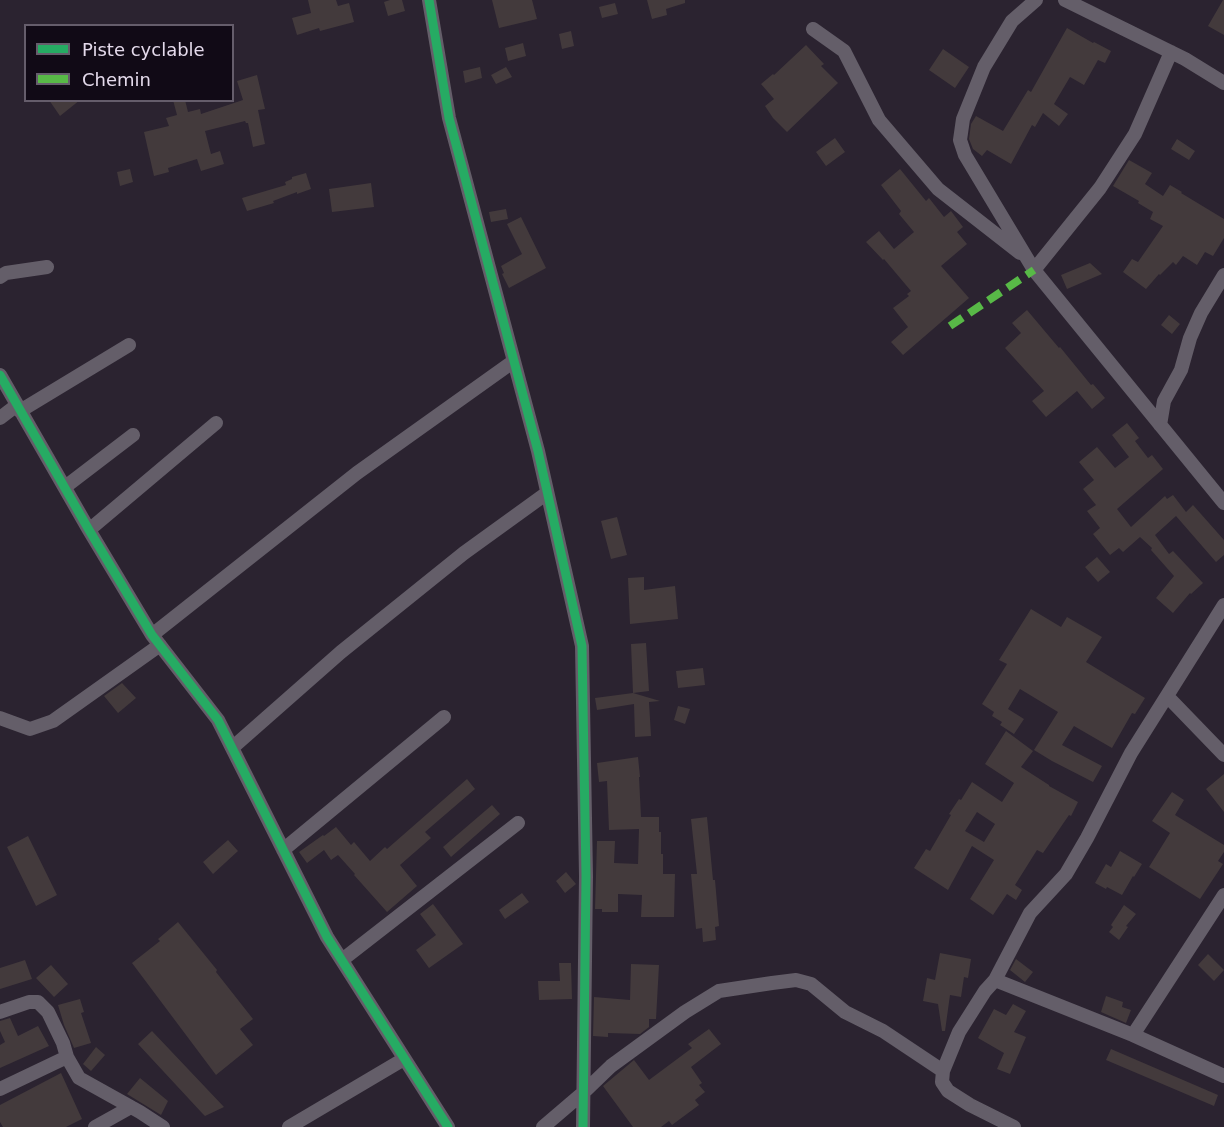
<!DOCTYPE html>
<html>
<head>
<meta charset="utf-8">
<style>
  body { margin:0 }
  #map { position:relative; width:1224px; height:1127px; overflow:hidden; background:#2b2330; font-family:"DejaVu Sans",sans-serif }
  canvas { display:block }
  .legend { position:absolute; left:24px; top:24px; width:210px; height:78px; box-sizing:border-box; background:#110a16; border:2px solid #655d6b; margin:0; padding:8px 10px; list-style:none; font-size:18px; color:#e4daeb }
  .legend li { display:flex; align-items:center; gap:12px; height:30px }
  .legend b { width:30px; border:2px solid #655d6b }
</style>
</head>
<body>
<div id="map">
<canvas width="1224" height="1127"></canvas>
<ul class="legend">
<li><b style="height:8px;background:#26ab63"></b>Piste cyclable</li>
<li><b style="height:8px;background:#58b947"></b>Chemin</li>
</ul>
</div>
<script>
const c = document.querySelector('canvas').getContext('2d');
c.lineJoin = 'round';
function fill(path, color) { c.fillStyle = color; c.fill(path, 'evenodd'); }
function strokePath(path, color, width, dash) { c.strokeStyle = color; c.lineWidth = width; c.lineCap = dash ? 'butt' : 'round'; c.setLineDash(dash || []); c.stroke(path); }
const building = new Path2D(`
  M308,0h28l2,6 11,-3 5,19 -34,9 -1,-3 -22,7 -5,-17 19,-5z
  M390,0h12l3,11 -17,5 -4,-14z
  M492,0h40l5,19 -38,9z
  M647,0h38v3l-19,6 1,6 -15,4z
  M1223,0h1v35l-16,-9z
  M615,3l3,11 -16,4 -3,-11z
  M1067,28l26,15 1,-1 17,9 -6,12 -7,-3 -14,25 -14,-8 -16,27 14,10 -9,12 -16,-13 -8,14 -3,-2 -21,39 -24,-14 -5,6 -9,-7 -4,-10 2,-15 5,-8 27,15 25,-41 3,2z
  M571,31l3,15 -12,3 -3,-15z
  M523,43l3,13 -18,5 -3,-13z
  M806,45l18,19 -3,2 17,17 -51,49 -14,-14 -8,-12 9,-7 -13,-15 12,-10 1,1z
  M943,49l26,18 -14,21 -26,-18z
  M480,67l2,11 -17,5 -2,-12z
  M506,67l6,10 -16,7 -5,-9z
  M257,75l8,34 -7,1 7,34 -12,3 -5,-24h-2l-1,-2 -40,10 6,23 9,-3 4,13 -23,7 -4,-12 -29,9 1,4 -15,4 -10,-44 25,-6 -3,-8 11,-3 -4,-15h12l3,12 12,-3 1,5 42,-14 -6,-19z
  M49,100h31l-20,16z
  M835,138l10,14 -19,14 -10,-14z
  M1177,139l18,12 -6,9 -18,-11z
  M1129,160l23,13 -7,11 18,12 7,-11 12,7 -1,1 43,26v19l-11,18 -8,-4 -8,13 -14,-9 -7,9 -3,-3 -13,13 -1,-1 -13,15 -23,-17 9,-13 6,3 25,-36 -13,-7 3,-7 -15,-9 1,-2 -26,-15z
  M130,169l3,13 -13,4 -3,-14z
  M900,169l26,32 3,-3 15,19 7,-6 12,16 -6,5 10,12 -26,22 28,32 -66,57 -12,-13 17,-15 -15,-19 16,-12 -2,-2 4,-3 -27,-32 -1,1 -17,-18 13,-11 15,18 20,-17 -15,-18 2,-3 -20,-26z
  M306,173l5,16 -14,5v-2l-24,9 1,2 -27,8 -5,-13 44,-13 -1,-3 7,-3v-2z
  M371,183l3,24 -42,5 -3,-23z
  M506,209l2,10 -17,3 -2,-10z
  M521,217l25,51 -37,20 -7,-14 2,-1 -3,-7 21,-12 -15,-30z
  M1090,263l12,11 -35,15 -6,-14z
  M1027,310l32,38 1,-1 31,38 2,-1 12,14 -13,11 -15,-18 -31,26 -14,-16 12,-10 -39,-43 16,-15 -9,-10z
  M1169,315l11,9 -8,10 -11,-9z
  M1127,423l12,15 -4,3 13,17 4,-3 11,14 -46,40 14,18 34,-31 2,3 6,-4 13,17 7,-7 31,35v15l-8,7 -40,-46 -21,19 14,19 4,-3 30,32 -12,11 -1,-1 -17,20 -17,-15 18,-22 -23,-26 1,-2 -12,-11 -17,15 -4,-4 -9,7 -17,-21 7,-6 -13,-17 9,-6 -13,-16 11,-9 -15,-18 18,-15 18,21 14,-11 -17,-22z
  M617,517l10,38 -16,4 -10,-38z
  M1097,557l13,15 -12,10 -13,-15z
  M644,577v13l31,-4 3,33 -48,5 -2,-46z
  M1031,609l30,18 6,-10 35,20 -16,25 59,36 -10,16 -3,-1 -20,35 -38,-22 -12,19 40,21 -9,16 -41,-21 -18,-11 24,-38 -38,-23 -12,20 16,10 -10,15 -14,-9 2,-3 -10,-6 2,-4 -12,-8 25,-40 -8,-4z
  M646,643l3,48 -16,2 27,8 -11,1 2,34 -16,1 -1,-33 -37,6 -2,-12 38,-5 -2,-49z
  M703,668l2,17 -27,3 -2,-17z
  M122,683l14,15 -18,15 -14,-17z
  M678,706l12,3 -5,15 -11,-4z
  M1006,731l27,20 -12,16 28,18v1l29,16 -7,14 -2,-1 -26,38 -6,-3 -22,35 7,5 -6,10 -9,-6 -14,21 -23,-16 24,-39 -22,-14 -24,44 -34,-22 12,-19 4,2 21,-36 -2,-1 10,-15 2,1 11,-18 30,20 12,-19 -29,-19zM977,812l18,12 -11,18 -19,-11z
  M638,757l2,20h-1l2,40h18v15h2v22h2v20h12l-1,43h-33l1,-22 -24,-1v18h-16v-3h-7l2,-68h18l-1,22 24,1 1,-35 -30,1 -2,-49 -8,1 -2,-19z
  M1224,774v38l-18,-23z
  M467,779l8,10 -50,43 6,6 -31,27 17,21 -30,26 -33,-37 1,-1 -17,-19 -7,5 -7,-10 -17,13 -8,-11 24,-17 1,1 12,-9 15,18 3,-3 16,19 15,-14 2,2z
  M1172,792l12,8 -9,15 49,30v7l-6,9 5,3 -23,35 -51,-32 21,-34 -18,-12z
  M492,805l8,9 -49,43 -8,-10z
  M707,817l6,63h2l4,46 -4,1 1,13 -13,2 -1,-14 -6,1 -5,-55h6l-6,-55z
  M28,836l29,59 -21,11 -29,-59z
  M228,840l10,11 -25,23 -10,-12z
  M1120,851l22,13 -8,13 -1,-1 -11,19 -15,-8 -1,2 -11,-6 11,-19 5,3z
  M566,872l10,12 -11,9 -9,-12z
  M522,893l7,9 -24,17 -6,-9z
  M433,904l30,40 -34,24 -13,-18 20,-15 -16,-21z
  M1124,905l12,9 -10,12 2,1 -9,13 -10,-8 4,-5 -2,-2z
  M178,922l39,48 -1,2 37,47 -13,10 13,16 -37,30 -84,-112 28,-22 -2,-2z
  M940,953l31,6 -3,19 -4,-1 -3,20 -11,-2 -5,36h-3l-4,-27 -15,-3 4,-23 8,2z
  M1208,954l16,16 -10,11 -16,-16z
  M1016,959l17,13 -8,10 -15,-12z
  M25,960l7,19 -32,10v-21z
  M559,963h12l1,36 -33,1 -1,-19h22z
  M631,964l28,1 -3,54h-7v8l-9,7 -32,-1v4l-15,-1 1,-39 36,3z
  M51,965l17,19 -14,13 -18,-19z
  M1106,996l17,6 -1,5 9,3 -5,13 -25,-11z
  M80,999l4,13 -3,1 10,30 -17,5 -10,-23 -6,-20z
  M1013,1004l13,7 -12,21 12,5 -16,37 -13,-5 7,-16 -26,-15 16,-29 12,6z
  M10,1018l8,18 20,-10 11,20 -49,22v-23l5,-3 -5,-11v-10z
  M709,1029l12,15 -30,23 11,16 -3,2 6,7 -10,8 4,5 -27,20 -3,-4 -8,6h-28l-30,-41 31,-26 15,20 43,-32 -4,-4z
  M152,1031l72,76 -19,9 -3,-3 -64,-69z
  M96,1047l9,8 -14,16 -8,-7z
  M1111,1049l107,46 -4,11 -108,-46z
  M61,1073l21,46 -16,8h-63l-3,-5v-17z
  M140,1078l28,23 -7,14 -34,-21z`);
const street = new Path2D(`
  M429,0l20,118 89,333 44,195 4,230 -3,251
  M1036,0l-24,21 -28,46 -21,52 -3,21 5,15 69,115 190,233
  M1065,0l120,59 39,24
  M813,29l31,22 35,69 59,69 82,64
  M1034,270l66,-82 35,-54 36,-82
  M0,277l6,-4 41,-6
  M0,375l89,155 63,105 66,85 109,217 121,190
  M20,411l109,-66
  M0,418l17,-13
  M1160,425l4,-24 17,-31 9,-32 11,-25 23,-38
  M65,487l68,-52
  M89,530l127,-107
  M152,635l205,-162 157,-112
  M1167,696l57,59
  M0,718l30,11 23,-8 107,-76
  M232,748l109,-96 123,-99 83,-60
  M283,850l161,-133
  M342,960l176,-137
  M995,980l138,55 91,41
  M0,1012l29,-10h9l10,10 15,31 4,14 12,21 61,34 23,15
  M1133,1035l91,-140
  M0,1089l67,-32
  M95,1127l36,-20
  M289,1127l115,-68
  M543,1127l41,-35 27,-26 74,-54 34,-21 53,-8 24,-3 15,4 34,28 38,19 60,40
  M1014,1127l-44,-22 -22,-14 -6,-9 1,-11 16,-39 26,-41 10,-11 35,-67 36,-39 21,-36 44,-85 93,-148`);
const quiet = new Path2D(`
  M950,326l84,-56`);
const cycleway = new Path2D(`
  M429,0l20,118 89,333 44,195 4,230 -3,251
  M0,375l89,155 63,105 66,85 109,217 121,190`);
fill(building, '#433a3c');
strokePath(street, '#645e69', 14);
strokePath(quiet, '#58b947', 8, [15, 8]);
strokePath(cycleway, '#26ab63', 9);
</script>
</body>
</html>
